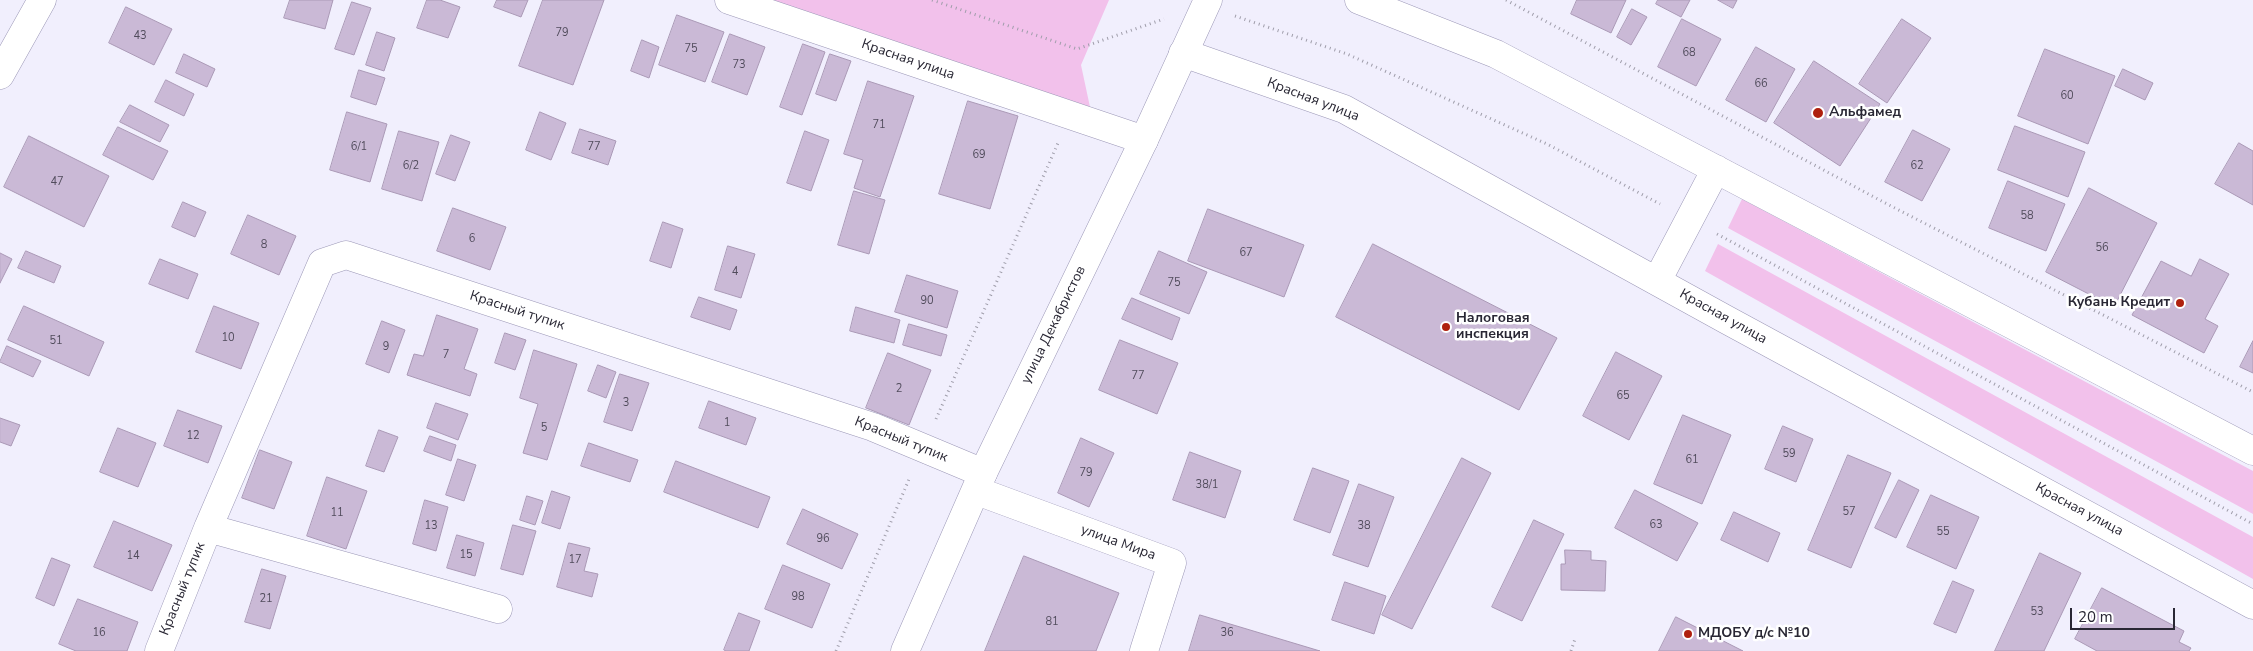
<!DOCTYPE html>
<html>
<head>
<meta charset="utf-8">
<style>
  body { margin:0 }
  #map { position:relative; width:2253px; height:651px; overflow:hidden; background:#f1effd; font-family:"Nunito Sans",sans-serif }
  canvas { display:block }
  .scale { position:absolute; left:2070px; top:608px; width:105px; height:22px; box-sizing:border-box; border:2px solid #292734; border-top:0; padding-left:6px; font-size:15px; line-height:18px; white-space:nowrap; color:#292734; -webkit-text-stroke:4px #fff; paint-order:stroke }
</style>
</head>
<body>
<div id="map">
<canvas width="2253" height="651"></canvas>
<div class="scale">20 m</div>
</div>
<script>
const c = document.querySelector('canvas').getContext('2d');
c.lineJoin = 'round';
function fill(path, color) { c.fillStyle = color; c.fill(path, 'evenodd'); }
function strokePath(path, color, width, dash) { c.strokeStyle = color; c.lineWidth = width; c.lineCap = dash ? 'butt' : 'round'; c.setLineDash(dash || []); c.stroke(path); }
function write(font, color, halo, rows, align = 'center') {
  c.font = font + ' "Nunito Sans",sans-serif'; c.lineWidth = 5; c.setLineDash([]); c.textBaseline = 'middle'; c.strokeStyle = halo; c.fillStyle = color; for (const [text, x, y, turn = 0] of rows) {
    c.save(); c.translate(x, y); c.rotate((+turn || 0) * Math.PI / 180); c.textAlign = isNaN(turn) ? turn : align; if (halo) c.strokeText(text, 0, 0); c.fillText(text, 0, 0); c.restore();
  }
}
const green = new Path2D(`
  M768,0h341l-28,65 9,42z
  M1742,199l511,272v43l-525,-286z
  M1718,244l535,293v42l-548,-308z`);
const building = new Path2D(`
  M290,0h43l-8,29 -41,-11z
  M427,0h13l20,7 -12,31 -31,-10z
  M497,0h31l-7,17 -27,-10z
  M543,0h61l-31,85 -54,-19z
  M1577,0h49l-15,33 -40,-19z
  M1658,0h32l-9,17 -25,-13z
  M1718,0h19l-4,8z
  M352,2l19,6 -17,47 -19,-6z
  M126,7l46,22 -18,36 -45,-22z
  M1632,9l15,8 -16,28 -14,-8z
  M677,15l47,17 -19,50 -46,-17z
  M1682,19l39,20 -25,47 -38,-19z
  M1902,19l29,19 -44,65 -28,-19z
  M377,32l18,6 -11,33 -18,-6z
  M730,34l35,13 -18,48 -35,-13z
  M642,40l17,7 -10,31 -18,-7z
  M803,44l22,8 -23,63 -22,-8z
  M1756,47l39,22 -29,53 -40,-22z
  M2045,49l70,27 -27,68 -70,-28z
  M184,54l31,15 -8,18 -31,-14z
  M830,54l21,7 -15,40 -20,-7z
  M1814,61l66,43 -40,62 -66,-43z
  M2123,69l30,14 -8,17 -30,-14z
  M359,70l26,8 -9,27 -25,-8z
  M166,80l28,14 -10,22 -29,-14z
  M868,81l46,15 -34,101 -26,-9 9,-28 -19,-6z
  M968,101l50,15 -28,93 -51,-15z
  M130,105l39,20 -9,17 -40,-20z
  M347,112l40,12 -17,58 -40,-12z
  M540,112l26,11 -15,37 -25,-10z
  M2015,126l70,26 -17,45 -70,-27z
  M118,127l50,24 -15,29 -50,-25z
  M580,129l36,12 -8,24 -36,-12z
  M1913,130l37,19 -28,52 -37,-19z
  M399,131l40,11 -17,59 -40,-12z
  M805,131l24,9 -18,51 -24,-8z
  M451,135l19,7 -15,39 -19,-7z
  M29,136l80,40 -25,51 -80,-40z
  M2239,143l14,8v54l-38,-21z
  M2008,181l57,23 -19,47 -57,-23z
  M2089,188l68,35 -43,84 -68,-35z
  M854,191l31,9 -16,54 -31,-9z
  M183,202l23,10 -11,25 -23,-10z
  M453,208l53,19 -16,43 -53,-19z
  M1208,209l96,36 -20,52 -96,-36z
  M248,215l48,21 -17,39 -48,-21z
  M663,222l20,7 -12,39 -21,-7z
  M1373,244l184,94 -38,72 -183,-93z
  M728,246l27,8 -14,44 -26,-8z
  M26,251l35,15 -7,17 -36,-15z
  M1159,251l48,21 -18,42 -49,-20z
  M0,253l12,6 -12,24z
  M160,259l38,15 -10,25 -39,-15z
  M2200,259l29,15 -24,45 13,7 -14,27 -72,-38 29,-54 30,15z
  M907,275l51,16 -11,37 -52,-16z
  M699,297l38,13 -7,20 -39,-13z
  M1132,298l48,20 -8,22 -50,-21z
  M24,306l80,36 -15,34 -81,-36z
  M214,306l45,17 -18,46 -45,-17z
  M856,307l44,13 -6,23 -44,-12z
  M437,315l41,14 -14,40 13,5 -7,22 -63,-21 7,-21 9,2z
  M382,321l23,9 -16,43 -23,-9z
  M909,324l38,11 -6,21 -38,-11z
  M505,333l21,7 -11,30 -20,-7z
  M1120,340l58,23 -21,51 -58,-24z
  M2253,341v32l-13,-6z
  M7,346l34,15 -8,16 -33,-15z
  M534,350l43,14 -30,96 -24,-7 15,-49 -18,-6z
  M1616,352l46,24 -33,64 -46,-24z
  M888,353l43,17 -22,55 -43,-17z
  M598,365l18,7 -10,26 -18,-7z
  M620,374l29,9 -17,48 -28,-9z
  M709,401l47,17 -10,27 -47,-17z
  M436,403l32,11 -10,26 -31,-12z
  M178,410l44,16 -14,37 -44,-17z
  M1683,415l48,20 -29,69 -48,-20z
  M0,418l20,7 -9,21 -11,-4z
  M1783,426l30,13 -17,43 -31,-13z
  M118,428l38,15 -18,44 -38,-15z
  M379,430l19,7 -14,35 -18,-6z
  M430,436l26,9 -5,16 -27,-10z
  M1081,438l33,15 -25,54 -31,-14z
  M589,443l49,17 -8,22 -49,-16z
  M260,450l32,12 -18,47 -32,-11z
  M1190,452l51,19 -16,47 -52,-18z
  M1848,455l43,18 -40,95 -43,-18z
  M1462,458l29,15 -79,156 -30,-14z
  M458,459l18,6 -12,36 -18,-6z
  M676,461l94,36 -12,31 -94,-36z
  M1313,468l36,13 -19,52 -36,-13z
  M327,477l40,14 -21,58 -39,-13z
  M1899,480l20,10 -23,48 -21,-10z
  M1359,484l35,13 -26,70 -35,-12z
  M1635,490l63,33 -21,38 -62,-33z
  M552,491l18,6 -10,32 -18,-6z
  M1931,495l48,22 -23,52 -49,-22z
  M527,496l16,5 -8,24 -15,-5z
  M425,500l23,7 -12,44 -23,-7z
  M803,509l55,25 -16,35 -55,-25z
  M1734,512l46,21 -12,29 -47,-22z
  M1534,520l30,14 -42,87 -30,-14z
  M114,521l58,24 -20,46 -58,-24z
  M513,525l23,6 -13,44 -22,-6z
  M457,535l27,8 -9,33 -28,-8z
  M569,543l21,5 -6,23 14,3 -6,23 -35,-10z
  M1565,550l26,1v9l15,1 -1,30 -44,-1v-26h4z
  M2040,553l41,20 -37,78h-49z
  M1024,556l95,37 -23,58h-111z
  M52,558l18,7 -16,41 -18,-8z
  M783,565l47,19 -18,44 -47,-19z
  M262,569l24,7 -16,53 -25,-7z
  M1953,581l21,9 -18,43 -22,-9z
  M1345,582l41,14 -12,38 -42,-14z
  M2102,588l82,43 -5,11 12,6 -2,3h-92l-22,-12z
  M78,599l60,23 -11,29h-51l-17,-7z
  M739,613l21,8 -11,30h-23l-2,-1z
  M1200,615l120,36h-131z
  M1676,617l67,34h-84z`);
const path = new Path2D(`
  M932,0l145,49 87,-30
  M1506,0l383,205 364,187
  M1235,16l112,38 200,90 113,60
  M1717,234l536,290
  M936,419l122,-276
  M836,651l74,-174
  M1571,651l4,-12`);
const street = new Path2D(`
  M729,0l415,140
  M1359,0l137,54 757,397
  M1183,53l161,56 383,211 526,285
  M1657,281l59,-112
  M977,491l195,72 -28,88
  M208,528l290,81
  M159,651l49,-123 114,-265 24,-8 527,172 110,46`);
const secondary = new Path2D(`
  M0,75l42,-75
  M905,651l78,-178 161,-333 64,-140`);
const markers = [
  [1818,113,6,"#af200e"],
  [2180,303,5,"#af200e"],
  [1446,327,5,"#af200e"],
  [1688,634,5,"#af200e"]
];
const numberNames = [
  ["79",562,33],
  ["43",140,36],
  ["75",691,49],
  ["68",1689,53],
  ["73",739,65],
  ["66",1761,84],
  ["60",2067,96],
  ["71",879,125],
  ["6/1",359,147],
  ["77",594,147],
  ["69",979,155],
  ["6/2",411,166],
  ["62",1917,166],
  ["47",57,182],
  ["58",2027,216],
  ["6",472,239],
  ["8",264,245],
  ["56",2102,248],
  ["67",1246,253],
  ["4",735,272],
  ["75",1174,283],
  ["90",927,301],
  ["10",228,338],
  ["51",56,341],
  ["9",386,347],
  ["7",446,355],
  ["77",1138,376],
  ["2",899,389],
  ["65",1623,396],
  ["3",626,403],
  ["1",727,423],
  ["5",544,428],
  ["12",193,436],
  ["59",1789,454],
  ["61",1692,460],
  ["79",1086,473],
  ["38/1",1207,485],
  ["57",1849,512],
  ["11",337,513],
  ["63",1656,525],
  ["13",431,526],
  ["38",1364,526],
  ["55",1943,532],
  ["96",823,539],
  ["15",466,555],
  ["14",133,556],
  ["17",575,560],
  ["98",798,597],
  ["21",266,599],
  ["53",2037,612],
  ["81",1052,622],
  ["16",99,633],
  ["36",1227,633]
];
const streetNames = [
  ["Красная улица",908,60,19],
  ["Красная улица",1313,100,21],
  ["Красный тупик",517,311,18],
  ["Красная улица",1723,317,29],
  ["улица Декабристов",1054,325,-64],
  ["Красный тупик",901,440,22],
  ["Красная улица",2079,510,28],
  ["улица Мира",1118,543,20],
  ["Красный тупик",183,589,-68]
];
const poiNames = [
  ["Альфамед",1829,113],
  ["Кубань Кредит",2170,303,"right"],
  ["Налоговая",1456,319],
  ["инспекция",1456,335],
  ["МДОБУ д/с №10",1698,634]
];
fill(green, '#f2c1eb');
fill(building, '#cab9d6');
strokePath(building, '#aa99b6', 1);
strokePath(street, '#9c98b7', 29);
strokePath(secondary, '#9c98b7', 29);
strokePath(path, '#9f9daa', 3, [1, 4]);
strokePath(street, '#fff', 28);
strokePath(secondary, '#fff', 28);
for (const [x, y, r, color] of markers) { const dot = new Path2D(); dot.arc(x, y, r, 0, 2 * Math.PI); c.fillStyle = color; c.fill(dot); strokePath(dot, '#fff', 2); }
write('11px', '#514c5c', null, numberNames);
write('14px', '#292734', '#fff', streetNames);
write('bold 14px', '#292734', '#fff', poiNames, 'left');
</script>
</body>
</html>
